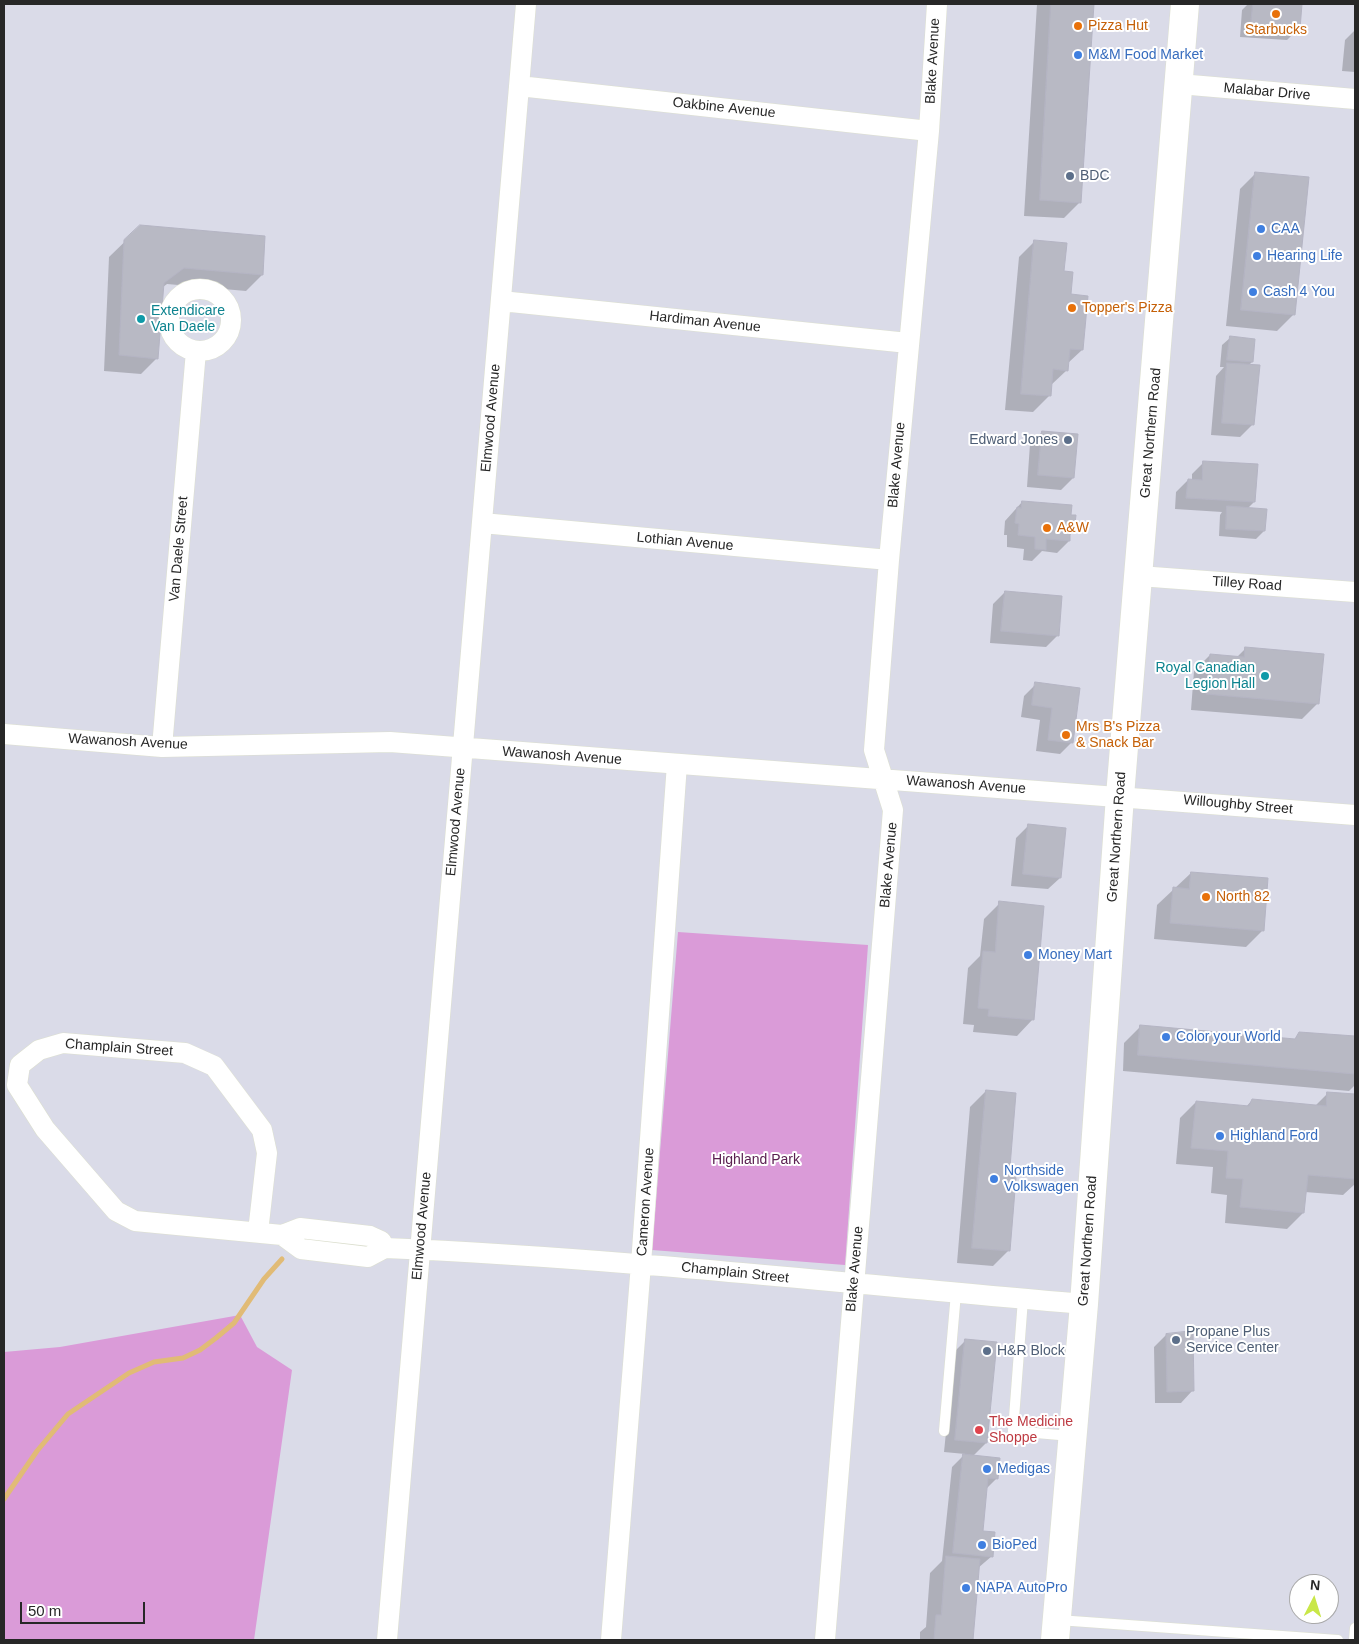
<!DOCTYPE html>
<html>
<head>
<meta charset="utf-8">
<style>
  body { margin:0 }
  #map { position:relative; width:1359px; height:1644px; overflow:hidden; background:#dadbe8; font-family:Helvetica,sans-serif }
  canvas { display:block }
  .frame { position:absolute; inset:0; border:5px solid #272727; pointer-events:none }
  .north { position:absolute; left:1289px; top:1574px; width:50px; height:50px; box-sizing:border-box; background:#fff; border:1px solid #a9a9a9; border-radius:50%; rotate:5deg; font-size:14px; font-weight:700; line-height:20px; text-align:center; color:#272727 }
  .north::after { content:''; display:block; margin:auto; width:18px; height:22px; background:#c9e748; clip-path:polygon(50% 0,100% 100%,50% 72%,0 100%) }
  .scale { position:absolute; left:20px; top:1602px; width:125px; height:22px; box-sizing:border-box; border:2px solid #272727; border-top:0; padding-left:6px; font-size:15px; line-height:18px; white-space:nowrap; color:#272727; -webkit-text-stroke:4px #fff; paint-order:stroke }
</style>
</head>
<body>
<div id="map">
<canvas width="1359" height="1644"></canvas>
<div class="frame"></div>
<div class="north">N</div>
<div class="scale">50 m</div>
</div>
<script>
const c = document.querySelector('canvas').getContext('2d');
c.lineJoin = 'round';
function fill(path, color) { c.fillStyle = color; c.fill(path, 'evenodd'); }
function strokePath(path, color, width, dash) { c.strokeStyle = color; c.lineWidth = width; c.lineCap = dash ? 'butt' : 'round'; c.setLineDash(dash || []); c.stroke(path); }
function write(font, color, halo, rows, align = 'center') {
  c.font = font + ' Helvetica,sans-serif'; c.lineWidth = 4; c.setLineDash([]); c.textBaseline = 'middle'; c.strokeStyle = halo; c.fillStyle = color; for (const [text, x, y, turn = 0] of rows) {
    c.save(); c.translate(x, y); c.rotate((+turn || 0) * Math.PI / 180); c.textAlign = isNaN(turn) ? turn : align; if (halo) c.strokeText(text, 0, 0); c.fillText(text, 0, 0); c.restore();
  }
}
const green = new Path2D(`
  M678,932l190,13 -23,320 -193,-15z
  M240,1315l17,32 35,23 -38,270h-250v-288l56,-5z`);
const shadow = new Path2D(`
  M1037,4h55l-12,198 -16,16 -40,-2z
  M1248,4h52l-1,24 -12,12 -47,-3 2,-27z
  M1355,30v42l-13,-1 3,-31z
  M1256,173l51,5 -14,137 -16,16 -51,-5 14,-137z
  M141,226l121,49 -16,16 -79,-7 -4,3 -6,71 -16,16 -37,-3 5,-114z
  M1035,241l28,31 19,78 -14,13 -1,7 -17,16 -1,10 -16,16 -28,-2 14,-153z
  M1230,338l22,24 -4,4 4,59 -12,12 -29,-2 5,-59 8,-9h-4l2,-22z
  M1042,432l31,46 -12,12 -34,-3 3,-43z
  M1204,462l50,40 -6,6 16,23 -8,8 -37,-3 1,-21 2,-3 -47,-3 1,-17 12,-12h4v-6z
  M1022,502l48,14 3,16 -4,4v5l-12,12 -15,-2 -10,10 -9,-1 1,-11 -17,-2v-12h-3l1,-14z
  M1005,592l53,43 -12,12 -56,-4 3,-39z
  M1245,649l73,54 -16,16 -111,-9 3,-39 16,-16 26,3z
  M1036,684l43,5 -7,53 -12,12 -24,-3 4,-31 -19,-3 3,-21z
  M1028,826l32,52 -12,11 -37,-3 5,-48z
  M1191,873l71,58 -16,16 -92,-8 3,-34z
  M1000,903l33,116 -16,17 -44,-4 1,-7 -11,-1 5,-56 12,-12 4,-37z
  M1140,1027l154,13 6,-6 55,4v47l-6,6 -226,-20 1,-28z
  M986,1091l23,76v83l-16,16 -36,-3 13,-156z
  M1328,1093l27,3v88l-12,11 -38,-3 -2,21 -16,16 -62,-6 2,-28 -16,-2 2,-26 -37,-3 4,-46 16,-16 50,5 6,-7 63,6z
  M1166,1335l26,56 -11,12h-26l-1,-56z
  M966,1340l20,103 -13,13 24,22 -11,11 -4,43 10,24 -14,12 -6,72h-52v-8l6,-5 4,-54 12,-12 10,-94 13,-13 -21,-2 10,-100z`);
const stream = new Path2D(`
  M4,1499l33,-48 31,-37 61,-41 25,-11 29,-4 17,-8 16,-12 18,-15 30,-44 18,-20`);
const building = new Path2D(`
  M1051,4h43l-13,199 -41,-3z
  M1253,4h49l-2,25 -49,-4z
  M1255,172l54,5 -14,138 -54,-5z
  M140,225l125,11 -2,39 -79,-7 -20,15 -6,76 -39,-4 5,-115z
  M1034,240l33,3 -3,28 9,1 -2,22 17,2 -5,54 -13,-1 -2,22 -15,-2 -2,27 -30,-2z
  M1230,336l25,3 -2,23 -26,-2z
  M1227,363l33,2 -6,60 -32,-2z
  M1042,431l36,3 -4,44 -36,-3z
  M1203,461l55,3 -3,38 -69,-4 2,-19 14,1z
  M1022,501l50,4 -1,10h5l-2,18 -4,-1v9l-24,-2v11l-11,-1v-12l-17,-2 1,-11 -4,-1 2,-16 4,1z
  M1227,506l40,3 -2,22 -39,-2z
  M1005,591l57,5 -3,40 -58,-5z
  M1245,647l79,7 -5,50 -113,-10 4,-40 34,3z
  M1035,682l45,6 -7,55 -25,-3 4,-32 -20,-3z
  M1028,824l38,4 -5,50 -38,-4z
  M1191,872l77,6 -4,53 -94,-8 3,-36 16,2z
  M999,901l45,5 -10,114 -46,-4 1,-7 -11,-1 5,-57 12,1z
  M1140,1025l155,14 4,-7 56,4v38l-217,-19z
  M986,1090l30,3 -6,74 6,11 -6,73 -38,-3z
  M1327,1092l28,2v85l-47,-4 -4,38 -64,-6 3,-28 -17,-1 2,-27 -37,-3 5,-47 53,5 3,-7 74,7z
  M1193,1331l1,60 -27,1 -1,-58z
  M965,1339l32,3 -10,101 -32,-3z
  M963,1454l37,4 -2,21 -10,-1 -5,53 12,1 -2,25 -40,-4z
  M946,1556l34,3 -7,81h-39l2,-25h5z`);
const service = new Path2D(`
  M1023,1299l-10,132 58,5
  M944,1431l12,-138
  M1058,1620l280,20
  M1354,1640l1,-12`);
const minor = new Path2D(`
  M1179,84l176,15
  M519,86l410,45
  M169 320a31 31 0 1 1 62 0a31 31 0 1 1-62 0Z
  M501,301l407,42
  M482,523l407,37
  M1139,576l216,16
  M4,734l158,13 228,-5 965,73
  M162,747l34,-396
  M258,1232l9,-79 -5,-23 -48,-64 -29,-13 -122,-10 -24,7 -19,15 -3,20 28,44 71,82 19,10 147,14
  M385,1248l-17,9 -67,-8 -19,-14 18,-7 70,8 11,5 4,7c234,10 466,36 699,56
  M387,1640l139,-1636
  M611,1640l30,-376 36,-500
  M825,1640l68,-830 -19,-60 15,-190 40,-429 8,-127`);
const secondary = new Path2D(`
  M1055,1640l29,-336 36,-508 65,-792`);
const markers = [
  [1276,14,5,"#e8710a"],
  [1078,26,5,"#e8710a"],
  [1078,55,5,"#3f7fe0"],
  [1070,176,5,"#5c6f8a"],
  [1261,229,5,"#3f7fe0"],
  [1257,256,5,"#3f7fe0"],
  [1253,292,5,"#3f7fe0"],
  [1072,308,5,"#e8710a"],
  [141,319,5,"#0f9aa8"],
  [1068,440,5,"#5c6f8a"],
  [1047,528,5,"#e8710a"],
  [1265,676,5,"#0f9aa8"],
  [1066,735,5,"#e8710a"],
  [1206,897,5,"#e8710a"],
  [1028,955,5,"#3f7fe0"],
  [1166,1037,5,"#3f7fe0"],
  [1220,1136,5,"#3f7fe0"],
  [994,1179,5,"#3f7fe0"],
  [1176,1340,5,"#5c6f8a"],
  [987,1351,5,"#5c6f8a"],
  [979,1430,5,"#e0444e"],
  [987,1469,5,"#3f7fe0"],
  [982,1545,5,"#3f7fe0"],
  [966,1588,5,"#3f7fe0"]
];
const foodNames = [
  ["Pizza Hut",1088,26],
  ["Starbucks",1276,30,"center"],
  ["Topper's Pizza",1082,308],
  ["A&W",1057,528],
  ["Mrs B's Pizza",1076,727],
  ["& Snack Bar",1076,743],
  ["North 82",1216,897]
];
const shopNames = [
  ["M&M Food Market",1088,55],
  ["CAA",1271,229],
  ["Hearing Life",1267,256],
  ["Cash 4 You",1263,292],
  ["Money Mart",1038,955],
  ["Color your World",1176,1037],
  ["Highland Ford",1230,1136],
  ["Northside",1004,1171],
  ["Volkswagen",1004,1187],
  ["Medigas",997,1469],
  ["BioPed",992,1545],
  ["NAPA AutoPro",976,1588]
];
const streetNames = [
  ["Blake Avenue",933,61,-87],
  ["Malabar Drive",1267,92,5],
  ["Oakbine Avenue",724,108,6],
  ["Hardiman Avenue",705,322,6],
  ["Elmwood Avenue",491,418,-85],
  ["Great Northern Road",1151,433,-85],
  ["Blake Avenue",897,465,-85],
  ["Lothian Avenue",685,542,5],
  ["Van Daele Street",179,549,-85],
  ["Tilley Road",1247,584,4],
  ["Wawanosh Avenue",128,742,3],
  ["Wawanosh Avenue",562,756,4],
  ["Wawanosh Avenue",966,785,4],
  ["Willoughby Street",1238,805,5],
  ["Elmwood Avenue",456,822,-85],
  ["Great Northern Road",1117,837,-86],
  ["Blake Avenue",889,865,-85],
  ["Champlain Street",119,1048,4],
  ["Cameron Avenue",646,1202,-86],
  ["Elmwood Avenue",422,1226,-85],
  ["Great Northern Road",1088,1241,-86],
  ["Blake Avenue",855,1269,-85],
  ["Champlain Street",735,1273,6]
];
const serviceNames = [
  ["BDC",1080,176],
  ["Edward Jones",1058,440,"right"],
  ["Propane Plus",1186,1332],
  ["Service Center",1186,1348],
  ["H&R Block",997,1351]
];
const cultureNames = [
  ["Extendicare",151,311],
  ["Van Daele",151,327],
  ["Royal Canadian",1255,668,"right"],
  ["Legion Hall",1255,684,"right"]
];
const parkNames = [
  ["Highland Park",756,1160]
];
const healthNames = [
  ["The Medicine",989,1422],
  ["Shoppe",989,1438]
];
fill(green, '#da9bd8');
fill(shadow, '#0003');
strokePath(stream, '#e1bb76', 5);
fill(building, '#b8b9c4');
strokePath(building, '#b4b4c3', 1);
strokePath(service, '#dcdfcf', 11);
strokePath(minor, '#dcdfcf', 21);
strokePath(secondary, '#dcdfcf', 29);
strokePath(service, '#fff', 10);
strokePath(minor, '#fff', 20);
strokePath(secondary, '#fff', 28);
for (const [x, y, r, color] of markers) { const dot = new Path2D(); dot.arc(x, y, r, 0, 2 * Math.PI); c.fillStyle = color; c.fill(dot); strokePath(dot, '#fff', 2); }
write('14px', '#c56008', '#fff', foodNames, 'left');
write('14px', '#366cbe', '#fff', shopNames, 'left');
write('14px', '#272727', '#fff', streetNames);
write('14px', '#4e5e75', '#fff', serviceNames, 'left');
write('14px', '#0d838f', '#fff', cultureNames, 'left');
write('14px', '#5b2051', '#fff', parkNames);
write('14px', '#be3a42', '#fff', healthNames, 'left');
</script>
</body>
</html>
